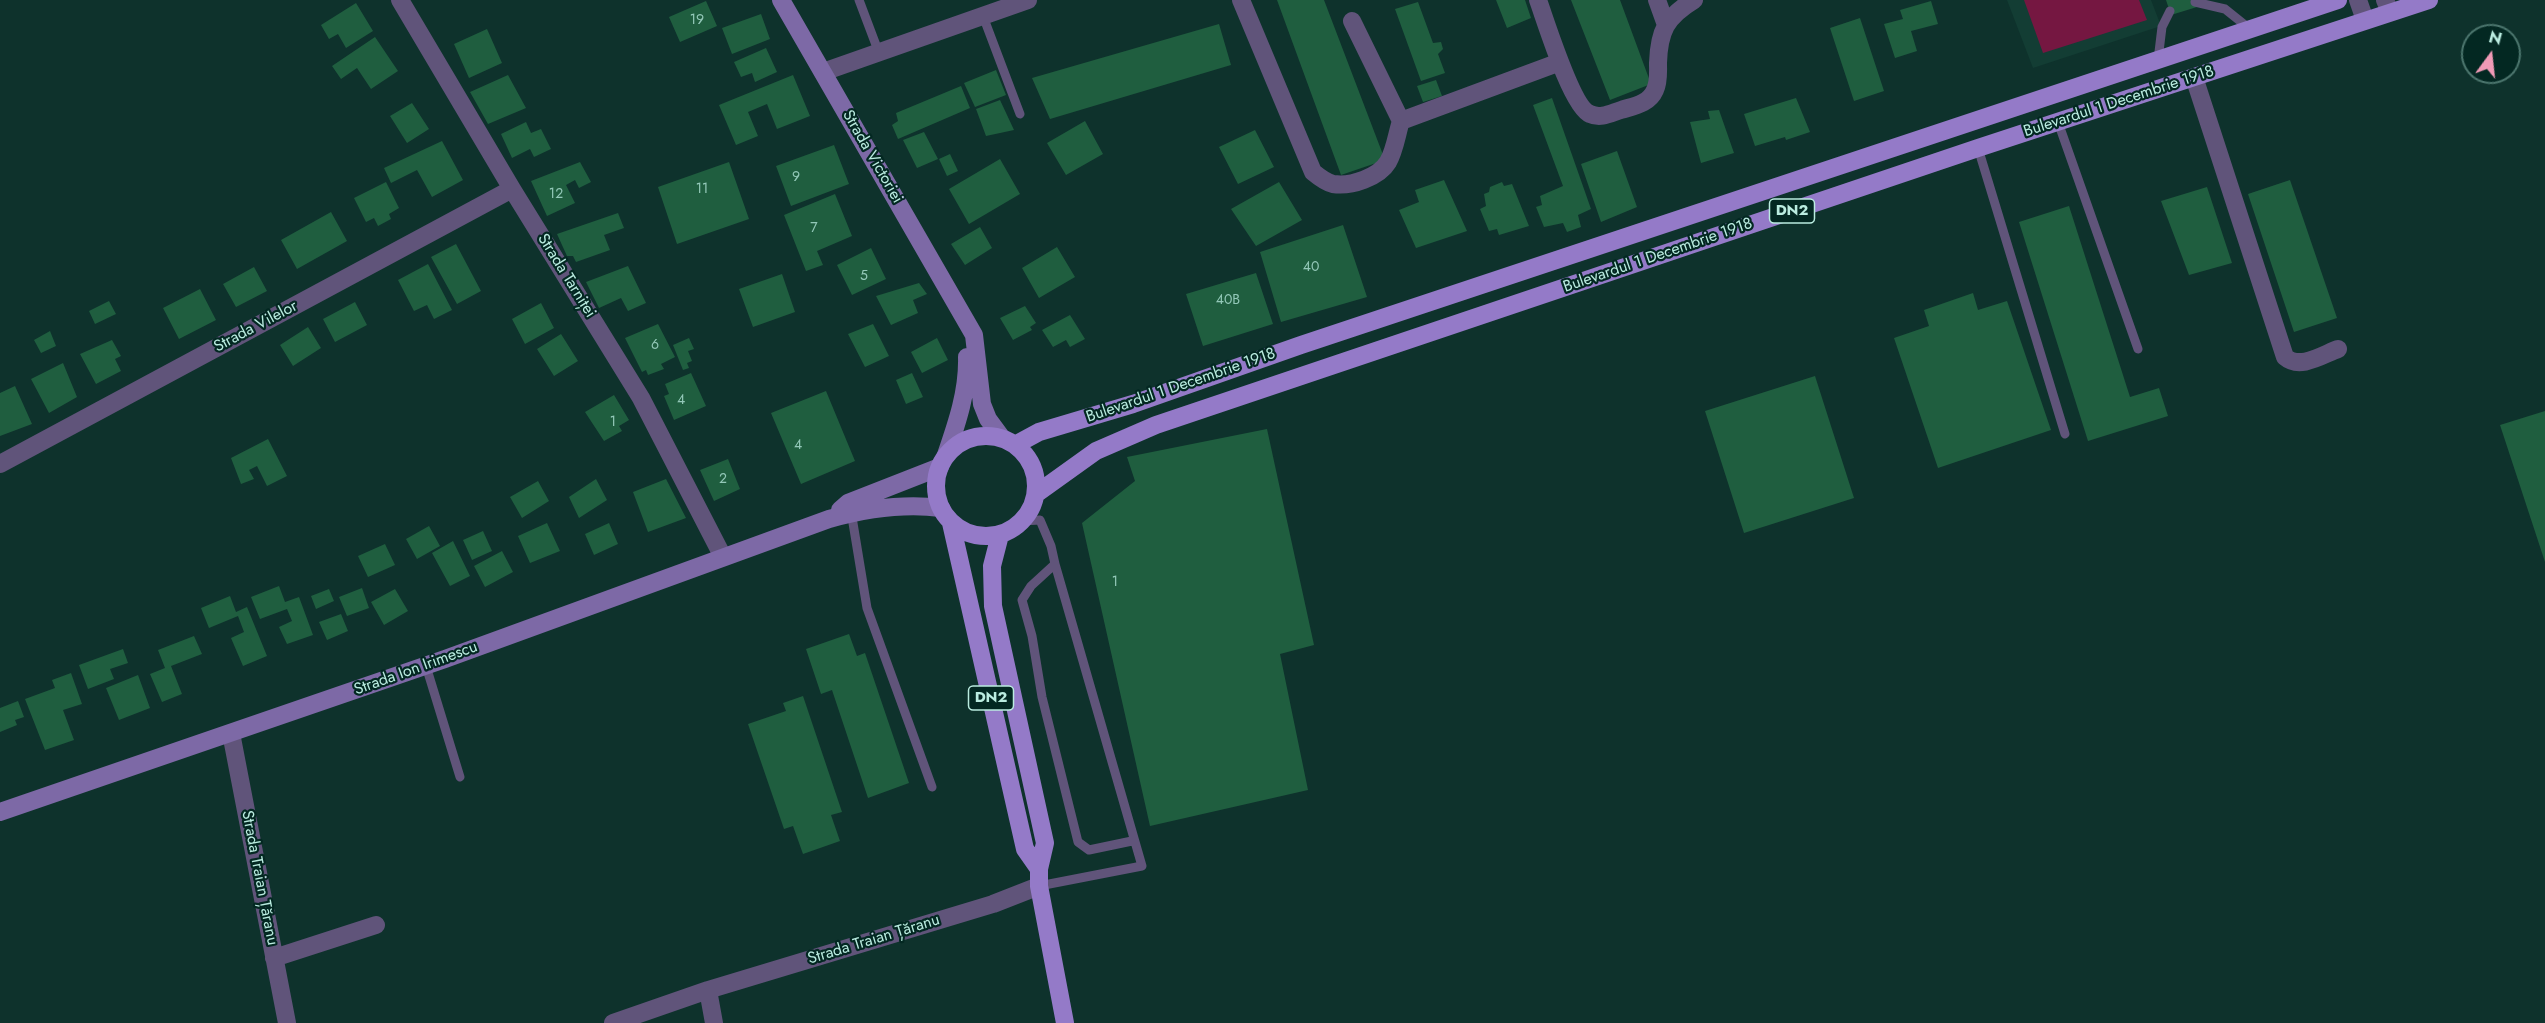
<!DOCTYPE html>
<html>
<head>
<meta charset="utf-8">
<style>
  body { margin:0 }
  #map { position:relative; width:2545px; height:1023px; overflow:hidden; background:#0e322c; font-family:Jost,sans-serif }
  canvas { display:block }
  .north { position:absolute; left:2461px; top:24px; width:60px; height:60px; box-sizing:border-box; background:#032822; border:2px solid #4c766e; border-radius:50%; rotate:15deg; font-size:16px; font-weight:700; line-height:24px; text-align:center; color:#baece0 }
  .north::after { content:''; display:block; margin:auto; width:21px; height:27px; background:#f09ab6; clip-path:polygon(50% 0,100% 100%,50% 72%,0 100%) }
</style>
</head>
<body>
<div id="map">
<canvas width="2545" height="1023"></canvas>
<div class="north">N</div>
</div>
<script>
const c = document.querySelector('canvas').getContext('2d');
c.lineJoin = 'round';
function fill(path, color) { c.fillStyle = color; c.fill(path, 'evenodd'); }
function strokePath(path, color, width, dash) { c.strokeStyle = color; c.lineWidth = width; c.lineCap = dash ? 'butt' : 'round'; c.setLineDash(dash || []); c.stroke(path); }
function write(font, color, halo, rows, align = 'center') {
  c.font = font + ' Jost,sans-serif'; c.lineWidth = 4.5; c.setLineDash([]); c.textBaseline = 'middle'; c.strokeStyle = halo; c.fillStyle = color; for (const [text, x, y, turn = 0] of rows) {
    c.save(); c.translate(x, y); c.rotate((+turn || 0) * Math.PI / 180); c.textAlign = isNaN(turn) ? turn : align; if (halo) c.strokeText(text, 0, 0); c.fillText(text, 0, 0); c.restore();
  }
}
const built = new Path2D(`
  M2007,0h144l10,26 -128,42z`);
const green = new Path2D(`
  M2024,0h115l8,20 -104,33z`);
const building = new Path2D(`
  M1277,0h47l61,160 -44,15z
  M1496,0h29l6,18 -24,10z
  M1571,0h49l31,84 -41,16z
  M2166,0h29l2,7 -26,8z
  M706,1l11,25 -37,16 -11,-25z
  M1931,1l7,23 -27,7 6,20 -22,7 -11,-34 19,-5 -3,-9z
  M1418,2l15,41 8,-1 2,7 -5,5 7,19 -24,8 -26,-72z
  M356,3l17,28 -27,17 -8,-14 -9,5 -8,-14z
  M761,14l9,25 -38,15 -10,-26z
  M1860,18l24,73 -30,10 -24,-73z
  M1219,24l12,41 -181,54 -18,-41z
  M487,29l15,34 -33,15 -15,-34z
  M375,37l23,34 -27,18 -14,-21 -16,11 -9,-13z
  M766,48l11,24 -22,10 -3,-9 -11,4 -7,-15z
  M996,70l10,25 -31,12 -11,-24z
  M508,75l18,33 -38,16 -18,-32z
  M793,75l17,41 -33,13 -10,-25 -19,8 10,24 -22,9 -17,-40z
  M1436,80l6,16 -19,6 -6,-16z
  M961,86l9,22 -72,31 -6,-14 6,-4 -2,-8z
  M1552,98l39,111 -13,6 3,12 -14,5 -4,-9 -19,4 -8,-20 6,-2 -2,-9 23,-10 -30,-81z
  M1796,98l14,34 -24,8 -1,-3 -30,9 -11,-32z
  M1000,100l14,30 -28,6 -10,-27z
  M412,103l17,26 -22,14 -17,-27z
  M1719,110l15,43 -33,10 -11,-41 20,-3 -2,-8z
  M1085,121l18,33 -37,21 -19,-32z
  M526,122l5,11 10,-4 10,20 -17,8 -4,-8 -18,9 -11,-24z
  M1255,130l19,37 -36,17 -19,-37z
  M924,132l14,27 -21,9 -14,-28z
  M442,141l21,39 -31,17 -15,-27 -26,13 -7,-15z
  M834,145l15,39 -58,22 -15,-40z
  M1617,151l20,56 -36,15 -20,-58z
  M950,154l8,17 -11,5 -8,-17z
  M1000,159l20,35 -51,30 -20,-35z
  M580,162l11,20 -12,6 -4,-8 -9,5 9,18 -28,13 -16,-35z
  M729,162l20,57 -72,25 -19,-57z
  M1444,180l23,51 -51,17 -17,-38 20,-8 -4,-12z
  M2290,180l47,138 -43,14 -46,-138z
  M386,182l13,26 -10,6 2,5 -13,7 -4,-8 -8,4 -12,-24z
  M1279,182l23,38 -46,26 -25,-37z
  M1502,182l2,4 8,-2 17,42 -30,9 -2,-6 -8,2 -9,-22 6,-3 -2,-12 5,-2 1,-5z
  M2207,187l25,76 -43,12 -28,-74z
  M835,194l17,42 -35,15 6,14 -17,6 -22,-56z
  M2069,206l61,191 29,-9 9,28 -80,25 -69,-219z
  M331,212l16,29 -50,28 -16,-29z
  M618,213l6,15 -20,7 6,15 -34,12 -3,-6h-6l-10,-22z
  M1343,225l24,72 -86,25 -21,-70z
  M980,227l12,21 -27,17 -14,-21z
  M456,244l25,47 -24,13 -26,-47z
  M1057,247l18,30 -36,21 -17,-30z
  M871,248l15,31 -34,16 -15,-30z
  M428,264l24,46 -18,9 -7,-14 -13,6 -16,-31z
  M628,266l18,37 -18,8 -7,-13 -22,10 -13,-26z
  M254,267l13,24 -31,16 -13,-23z
  M1256,273l17,51 -70,22 -17,-52z
  M782,274l13,38 -42,15 -14,-38z
  M919,283l8,11 -14,6 5,13 -27,12 -15,-29z
  M200,289l16,31 -37,19 -16,-31z
  M1973,293l5,17 29,-9 44,129 -113,38 -44,-130 35,-12 -5,-16z
  M109,301l7,13 -21,10 -6,-13z
  M355,302l12,23 -32,17 -12,-23z
  M541,303l13,25 -29,16 -13,-25z
  M1025,306l11,17 -6,4 2,3 -19,10 -13,-22z
  M1070,315l15,24 -15,8 -4,-7 -13,7 -11,-17z
  M658,324l17,33 -14,7 3,5 -16,6 -2,-5 -4,2 -17,-34z
  M873,324l16,32 -24,11 -17,-33z
  M308,327l13,21 -28,18 -13,-21z
  M50,331l6,15 -15,7 -7,-13z
  M561,334l17,27 -24,15 -17,-27z
  M689,338l5,11 -6,2 4,10 -5,2 2,5 -6,2 -10,-25z
  M937,338l11,22 -26,13 -11,-21z
  M112,340l9,16 -6,3 6,12 -25,13 -16,-30z
  M63,363l14,34 -28,16 -18,-34z
  M691,373l15,33 -32,14 -10,-24 5,-2 -4,-10z
  M912,373l11,24 -17,7 -10,-24z
  M1815,376l39,122 -110,35 -39,-122z
  M15,386l17,38 -32,12v-43z
  M826,391l29,70 -54,23 -30,-71z
  M614,395l15,25 -10,6 3,5 -18,10 -19,-29z
  M2545,411v151l-45,-137z
  M1267,429l47,216 -34,9 28,136 -158,36 -68,-303 53,-42 -8,-24z
  M268,439l19,37 -20,10 -10,-20 -8,4 5,9 -13,5 -10,-26z
  M728,459l12,30 -26,12 -14,-31z
  M596,479l11,21 -28,18 -10,-21z
  M666,479l20,39 -38,14 -15,-40z
  M538,481l11,20 -27,17 -12,-21z
  M547,523l13,28 -30,12 -12,-27z
  M609,523l9,21 -24,11 -9,-21z
  M429,526l11,20 -23,13 -11,-20z
  M483,531l9,20 -20,9 -9,-20z
  M453,541l17,35 -20,10 -18,-33z
  M385,544l10,21 -27,12 -10,-21z
  M502,551l11,21 -28,15 -11,-21z
  M279,586l6,16 14,-5 14,38 -26,9 -8,-17 13,-6 -5,-12 -27,10 -9,-22z
  M362,588l7,20 -22,8 -8,-19z
  M329,589l5,12 -18,8 -5,-13z
  M395,589l13,22 -24,14 -13,-23z
  M230,596l6,16 11,-5 20,49 -24,10 -12,-28 13,-6 -6,-16 -29,12 -8,-20z
  M341,614l7,17 -21,9 -8,-18z
  M849,634l8,22 8,-3 44,130 -41,15 -36,-108 -11,4 -15,-45z
  M194,636l8,18 -31,12 11,28 -20,8 -12,-28 15,-6 -7,-18z
  M123,649l5,14 -18,6 4,10 -26,10 -9,-24z
  M71,673l11,31 -19,6 11,30 -29,10 -20,-51 30,-11 -3,-8z
  M138,675l12,33 -31,12 -13,-32z
  M803,696l39,116 -11,3 9,26 -37,13 -10,-28 -9,3 -36,-105 38,-13 -3,-8z
  M18,701l6,16 -9,3 2,5 -17,7v-24z`);
const lane = new Path2D(`
  M859,0l20,53
  M2195,2l30,7 25,20
  M983,16l37,98
  M2158,60l4,-33 8,-16
  M2058,122l80,227
  M1978,148l87,286
  M851,511l16,97 65,179
  M1023,521l17,-1 11,26 4,18 -24,22 -9,14 10,36 10,61 36,145 11,8 43,-9
  M426,666l34,111
  M1039,886l103,-20 -87,-302`);
const street = new Path2D(`
  M400,0l112,189 129,209 82,159
  M1241,0l72,172c6,5 12,10 20,12 18,3 46,-7 55,-22 7,-12 9,-29 13,-41l-49,-100
  M1538,0c8,22 34,107 52,114 11,5 21,-1 31,-4 13,-4 28,-6 34,-20 4,-8 3,-18 3,-27 1,-32 8,-46 36,-63
  M1657,0l9,25
  M2358,0l7,20
  M2385,0l5,12
  M823,72l205,-72
  M2194,77l91,280c15,13 37,-2 53,-8
  M1401,121l159,-59
  M0,464l512,-275
  M231,733l56,290
  M274,958l102,-33
  M708,990l6,33
  M613,1023l95,-33 285,-86 46,-18`);
const secondary = new Path2D(`
  M781,0l193,335 8,69 6,15 14,19
  M946,455c11,-32 22,-64 21,-98
  M840,510l8,-7 92,-36
  M0,812l445,-153 384,-140c36,-10 74,-16 112,-11`);
const primary = new Path2D(`
  M936 486a50 50 0 1 1 100 0a50 50 0 1 1-100 0Z
  M1015,445l24,-13 94,-28 168,-59 1037,-345
  M1036,494l60,-43 60,-26 822,-277 451,-148
  M951,523l74,326 14,20
  M1000,535l-8,31 1,40 52,237 -6,26v17l26,137`);
const numberNames = [
  ["19",697,21],
  ["9",796,178],
  ["11",702,190],
  ["12",556,195],
  ["7",814,229],
  ["40",1311,268],
  ["5",864,277],
  ["40B",1228,301],
  ["6",655,346],
  ["4",681,401],
  ["1",613,423],
  ["4",798,446],
  ["2",723,480],
  ["1",1115,583]
];
const shields = [
  [1792,211,45],
  [991,698,45]
];
const shieldNames = [
  ["DN2",1792,211],
  ["DN2",991,698]
];
const streetNames = [
  ["Bulevardul 1 Decembrie 1918",2119,102,-18],
  ["Strada Victoriei",872,157,60],
  ["Bulevardul 1 Decembrie 1918",1658,256,-19],
  ["Strada Tarniței",566,276,58],
  ["Strada Vilelor",256,327,-28],
  ["Bulevardul 1 Decembrie 1918",1181,386,-19],
  ["Strada Ion Irimescu",416,669,-20],
  ["Strada Traian Țăranu",259,878,79],
  ["Strada Traian Țăranu",874,940,-17]
];
fill(built, '#133d34');
fill(green, '#751741');
fill(building, '#1f5e3f');
strokePath(lane, '#60547a', 9);
strokePath(street, '#60547a', 18);
strokePath(secondary, '#7d69a6', 18);
strokePath(primary, '#947ac8', 18);
write('14px', '#93c8b8', null, numberNames);
for (const [x, y, w] of shields) { const box = new Path2D(); box.roundRect(x - w / 2, y - 12, w, 24, 4.5); c.fillStyle = '#032822'; c.fill(box); strokePath(box, '#baece0', 1.5); }
write('bold 15px', '#baece0', null, shieldNames);
write('16px', '#baece0', '#032822', streetNames);
</script>
</body>
</html>
